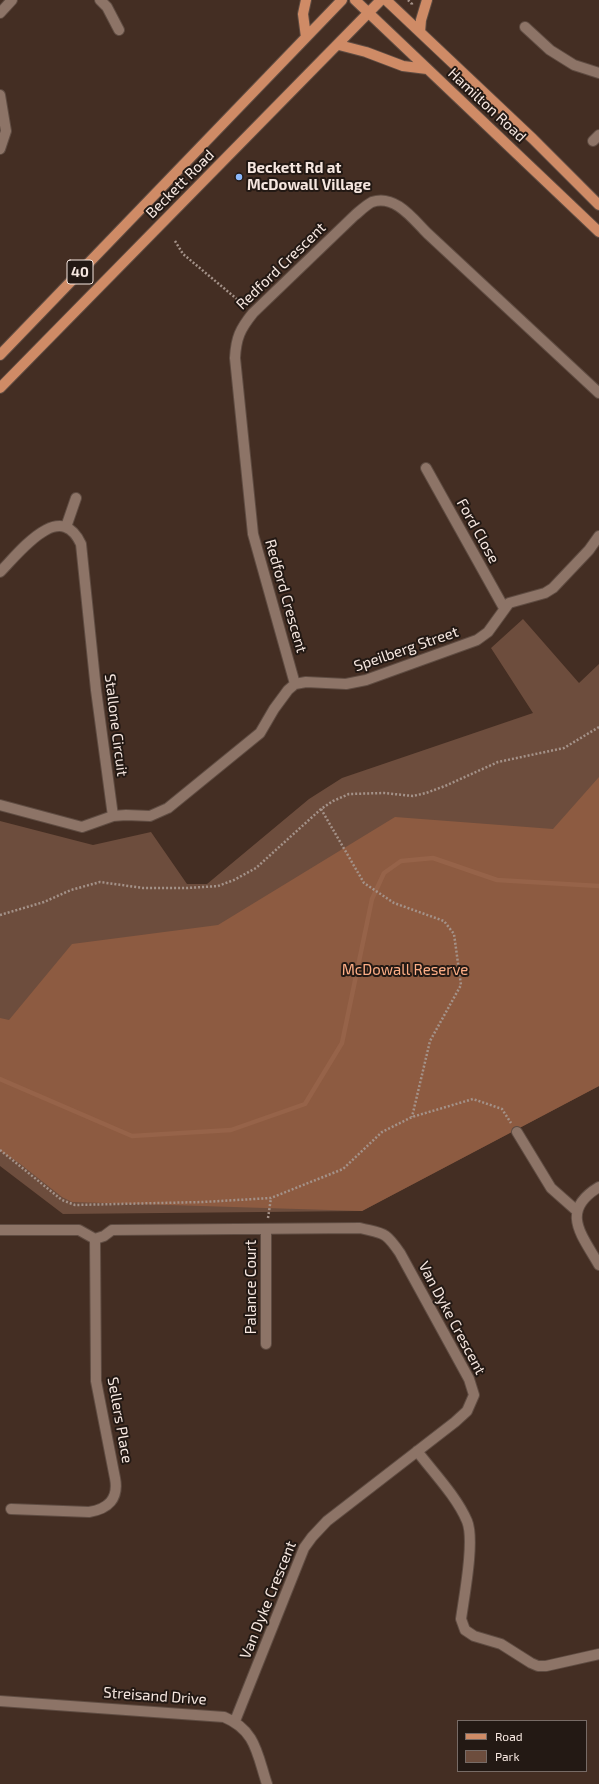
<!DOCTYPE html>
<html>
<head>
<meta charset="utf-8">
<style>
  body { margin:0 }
  #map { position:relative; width:599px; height:1784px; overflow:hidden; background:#442e23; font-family:"Exo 2",sans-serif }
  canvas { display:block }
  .legend { position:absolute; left:457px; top:1720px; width:130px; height:52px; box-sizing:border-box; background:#231914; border:1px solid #776b66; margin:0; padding:5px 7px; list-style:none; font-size:12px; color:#f6e7e0 }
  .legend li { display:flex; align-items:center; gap:8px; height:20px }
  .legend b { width:20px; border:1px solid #776b66 }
</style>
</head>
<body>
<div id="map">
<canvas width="599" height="1784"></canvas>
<ul class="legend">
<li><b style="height:5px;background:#cf8b66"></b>Road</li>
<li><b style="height:11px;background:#6d4d3d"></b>Park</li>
</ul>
</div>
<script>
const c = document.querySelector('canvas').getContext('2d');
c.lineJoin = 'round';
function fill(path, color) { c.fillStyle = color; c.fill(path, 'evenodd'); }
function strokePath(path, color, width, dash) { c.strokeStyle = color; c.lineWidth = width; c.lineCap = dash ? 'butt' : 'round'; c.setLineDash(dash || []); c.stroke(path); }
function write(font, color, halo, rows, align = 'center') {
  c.font = font + ' "Exo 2",sans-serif'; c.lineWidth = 4; c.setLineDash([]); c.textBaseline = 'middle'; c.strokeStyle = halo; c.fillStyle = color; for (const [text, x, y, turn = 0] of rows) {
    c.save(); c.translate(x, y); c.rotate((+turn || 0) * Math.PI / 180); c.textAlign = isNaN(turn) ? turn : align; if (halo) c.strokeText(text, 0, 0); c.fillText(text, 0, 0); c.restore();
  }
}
const green = new Path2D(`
  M523,619l56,64 20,-19v422l-237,125 -299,3 -63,-48v-345l93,24 58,-13 36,52h20l102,-85 33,-21 191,-65 -42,-65z`);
const forest = new Path2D(`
  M599,777v309l-237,125 -290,-9 -10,-5 -43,-34 -19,-12v-133l9,2 63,-76 146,-19 177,-108 158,12z`);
const stream = new Path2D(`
  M0,1079l132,57 99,-6 74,-26 37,-61 30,-144 12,-26 17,-12 32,-3 64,22 102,6`);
const path = new Path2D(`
  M408,0l4,4 -1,2
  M175,241l8,13 61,51
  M321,809l43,74 30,20 50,18 10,13 7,51 -31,56 -18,76
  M0,915l44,-13 27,-12 29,-8 43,6h45l30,-2 16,-6 22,-12 65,-59 12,-8 16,-7 35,-1 29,3 13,-3 19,-7 53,-24 66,-14 35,-21
  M0,1150l62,50 13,5 128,-3 68,-4 72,-29 39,-37 30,-15 61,-18 29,10 9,14
  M268,1218l3,-20`);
const minor = new Path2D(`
  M100,0l7,7 12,23
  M0,13l12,-13
  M525,27l25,23 24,15 25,8
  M0,95l6,36 -6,18
  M593,141l6,-6
  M426,468l78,140
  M66,527l10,-29
  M0,572c19,-19 60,-74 81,-28l15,146 17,126 -31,11 -82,-22
  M295,684l-42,-150 -18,-176c1,-20 5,-29 18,-45l101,-97c6,-5 12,-11 18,-14 23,-8 41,17 55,31l172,160
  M113,816l13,-1 24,1 18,-8 92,-75 14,-24 14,-19 7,-6 11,-2 40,2 20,-4 111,-40 11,-8 21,-29 36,-10 8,-5 36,-38 10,-14
  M517,1132l34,56 26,23
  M599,1187c-40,24 -17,48 0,78
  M0,1230h79l16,9 9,-3 8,-6 248,-2c24,6 25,3 40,25l69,126 5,16 -7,16 -12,11 -128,99 -15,16 -8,11 -69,173
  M266,1344v-114
  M417,1451c16,21 40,46 50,70 8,19 -3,76 -6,98l4,11 9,6 27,8 30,19 7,3h8l53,-12
  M11,1509l78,3c19,-3 30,-13 26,-34l-19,-97 -1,-142
  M0,1701l224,16c32,13 33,37 43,67`);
const major = new Path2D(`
  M355,0l244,232
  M386,0l147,139 66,66
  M420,32l1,-12 6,-20
  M306,37l-3,-23 3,-14
  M339,45l27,7 37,14 24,3
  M0,355l342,-355
  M0,388l381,-388`);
const markers = [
  [239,177,4,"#8cb9fc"]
];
const shields = [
  [80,272,26]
];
const shieldNames = [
  ["40",80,272]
];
const streetNames = [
  ["Hamilton Road",487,105,43],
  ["Beckett Road",180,184,-45],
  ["Redford Crescent",281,266,-44],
  ["Ford Close",478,531,61],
  ["Redford Crescent",286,596,74],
  ["Speilberg Street",406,649,-19],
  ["Stallone Circuit",116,725,83],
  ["Palance Court",251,1287,-90],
  ["Van Dyke Crescent",452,1318,62],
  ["Sellers Place",120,1420,80],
  ["Van Dyke Crescent",268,1600,-68],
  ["Streisand Drive",155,1696,4]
];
const poiNames = [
  ["Beckett Rd at",247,168],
  ["McDowall Village",247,185]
];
const parkNames = [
  ["McDowall Reserve",405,970]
];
fill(green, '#6d4d3d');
fill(forest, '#8d5b41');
strokePath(stream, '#966349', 4.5);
strokePath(minor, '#5f4c42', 12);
strokePath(major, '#5f4c42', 12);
strokePath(path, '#a49289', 2.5, [2, 2]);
strokePath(minor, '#8d7467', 10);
strokePath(major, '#cf8b66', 10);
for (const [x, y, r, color] of markers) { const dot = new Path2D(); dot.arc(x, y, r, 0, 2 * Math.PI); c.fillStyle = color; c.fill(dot); strokePath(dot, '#231914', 1.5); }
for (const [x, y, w] of shields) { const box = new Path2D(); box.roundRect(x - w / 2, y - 12, w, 24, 3); c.fillStyle = '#231914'; c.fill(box); strokePath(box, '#f6e7e0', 1); }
write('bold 14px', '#f6e7e0', null, shieldNames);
write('15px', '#f6e7e0', '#231914', streetNames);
write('bold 15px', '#f6e7e0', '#231914', poiNames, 'left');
write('15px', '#feaf87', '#231914', parkNames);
</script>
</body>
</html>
